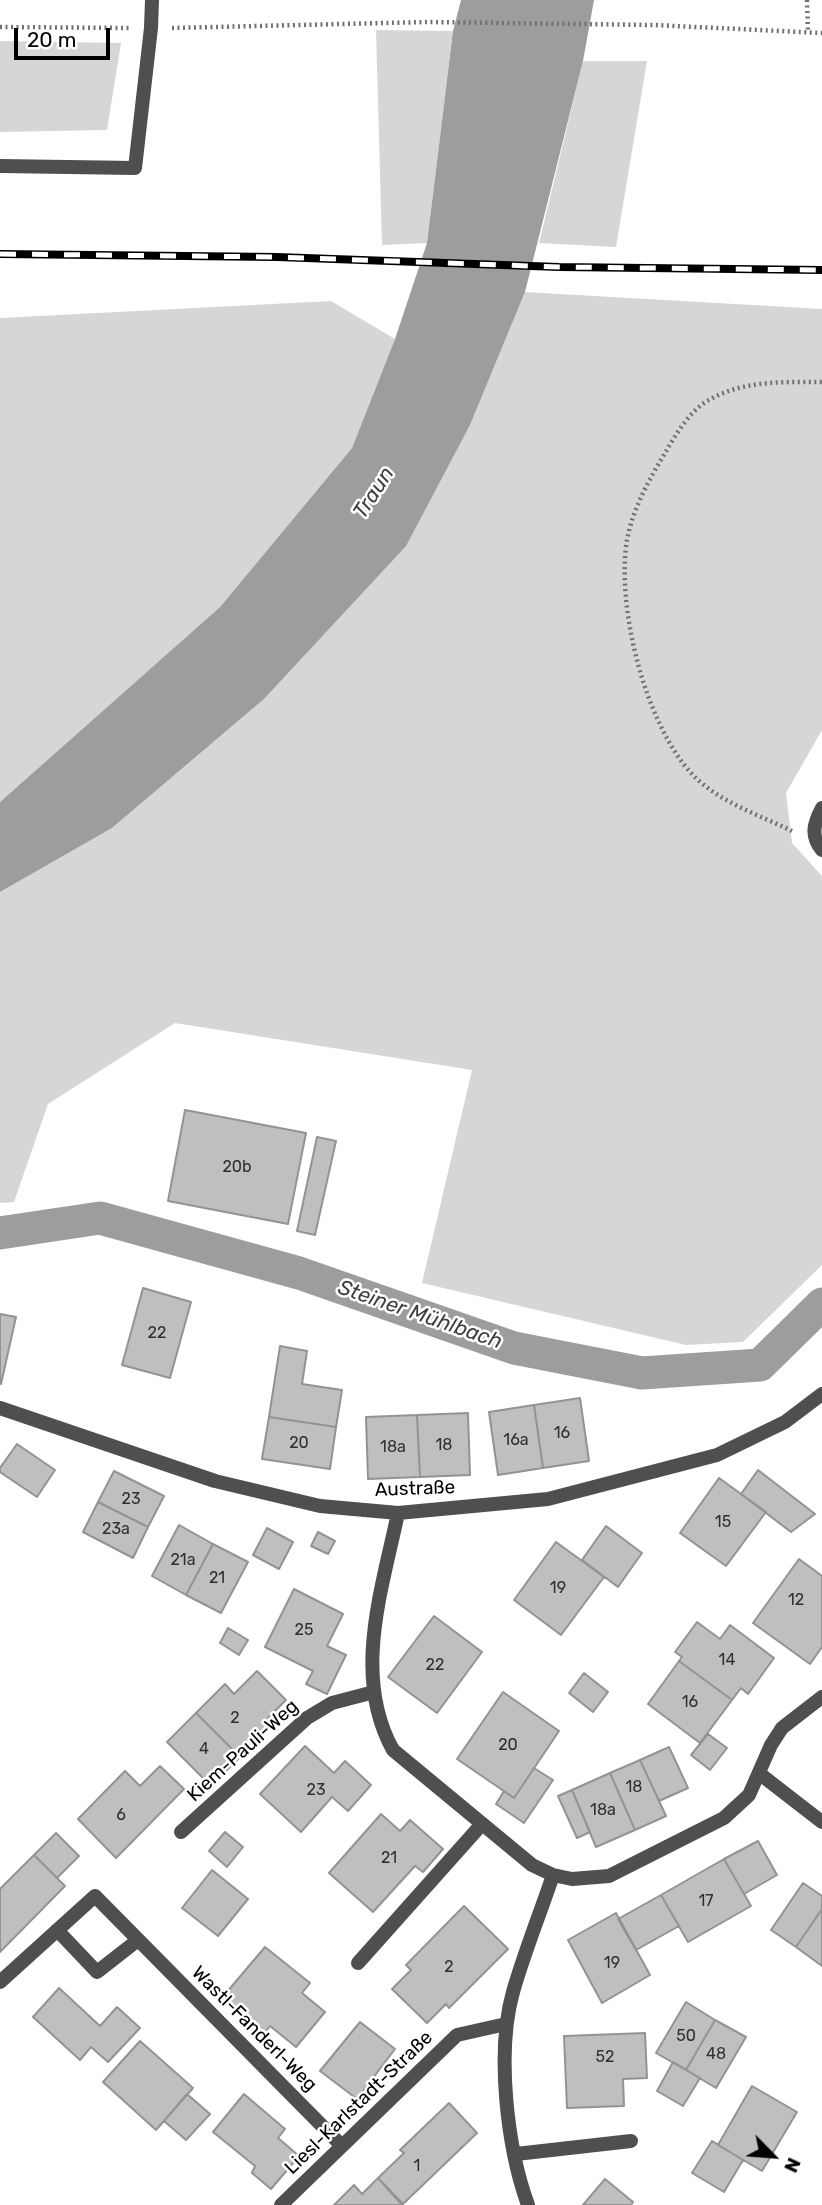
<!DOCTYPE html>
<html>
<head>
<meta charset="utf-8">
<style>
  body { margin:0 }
  #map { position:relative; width:822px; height:2205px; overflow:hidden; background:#fff; font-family:Rubik,sans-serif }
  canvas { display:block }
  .north { position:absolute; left:738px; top:2121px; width:70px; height:70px; -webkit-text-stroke:5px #fff; paint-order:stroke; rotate:115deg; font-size:19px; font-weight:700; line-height:28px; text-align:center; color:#000 }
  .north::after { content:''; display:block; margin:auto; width:24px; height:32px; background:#000; clip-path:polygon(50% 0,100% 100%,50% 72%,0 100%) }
  .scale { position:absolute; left:14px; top:28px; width:96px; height:32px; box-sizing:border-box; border:4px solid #000; border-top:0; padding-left:9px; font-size:21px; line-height:24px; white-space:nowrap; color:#000; -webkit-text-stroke:5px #fff; paint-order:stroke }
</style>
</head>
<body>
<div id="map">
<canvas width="822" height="2205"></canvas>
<div class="north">N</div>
<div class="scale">20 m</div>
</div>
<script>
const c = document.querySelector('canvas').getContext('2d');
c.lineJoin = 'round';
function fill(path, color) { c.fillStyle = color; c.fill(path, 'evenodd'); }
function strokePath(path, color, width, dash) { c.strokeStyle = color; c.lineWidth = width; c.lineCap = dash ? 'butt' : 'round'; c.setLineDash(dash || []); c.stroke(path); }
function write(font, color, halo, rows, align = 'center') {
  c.font = font + ' Rubik,sans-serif'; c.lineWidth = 5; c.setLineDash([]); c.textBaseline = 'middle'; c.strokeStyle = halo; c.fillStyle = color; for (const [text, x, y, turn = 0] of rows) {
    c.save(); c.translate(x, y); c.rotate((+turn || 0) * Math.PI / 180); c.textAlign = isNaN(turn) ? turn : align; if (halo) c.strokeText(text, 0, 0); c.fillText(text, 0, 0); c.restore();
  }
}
const green = new Path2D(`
  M376,30l77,1 -26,212 -45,2z
  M0,41l121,2 -14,87 -107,2z
  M583,61h64l-31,186 -77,-4z
  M525,292l297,17v421l-36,63 6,50 30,33v389l-79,77 -57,3 -264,-62 50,-213 -297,-47 -127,81 -34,98 -14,1v-311l112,-64 152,-129 141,-153 65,-121z
  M331,301l64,38 -43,109 -132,159 -220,195v-484z`);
const water = new Path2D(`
  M461,0h133l-11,61 -58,231 -55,133 -64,121 -142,153 -152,129 -112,64v-90l220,-195 132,-159 43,-109 32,-96 26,-212z`);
const canal = new Path2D(`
  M0,1233l100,-15 199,55 215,75 128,25 118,-8 62,-61`);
const building = new Path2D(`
  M185,1110l121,23 -18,91 -120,-23z
  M317,1137l19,4 -21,94 -18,-4z
  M143,1288l48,14 -21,76 -48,-13z
  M0,1314l16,3 -15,67 -1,-1z
  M280,1346l27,5 -5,33 40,6 -6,37 -67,-10z
  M580,1398l9,63 -46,7 -9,-63z
  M534,1405l9,63 -45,7 -9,-63z
  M468,1413l2,62 -50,2 -3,-62z
  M417,1415l3,62 -52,2 -2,-62z
  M269,1417l67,10 -6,42 -68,-10z
  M17,1444l38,26 -18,27 -37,-25v-4z
  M758,1470l57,44 -24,18 -50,-38z
  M114,1471l50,25 -16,31 -50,-25z
  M719,1478l47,34 -40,54 -46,-33z
  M98,1502l50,25 -15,31 -50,-26z
  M179,1525l34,19 -27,51 -34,-19z
  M606,1526l36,27 -24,34 -36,-27z
  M267,1528l26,14 -14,27 -26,-14z
  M318,1532l17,9 -7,13 -17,-8z
  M556,1542l48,35 -43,58 -47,-35z
  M213,1544l35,18 -27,51 -35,-18z
  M799,1559l23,17v71l-12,17 -57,-41z
  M294,1589l49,25 -16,32 19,9 -19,39 -21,-10 7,-13 -48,-24z
  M434,1616l48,36 -45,61 -49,-36z
  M697,1622l23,17 10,-14 44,33 -26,36 -7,-6 -9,12 -53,-39 3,-4 -7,-5z
  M228,1628l20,12 -9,15 -19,-12z
  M679,1661l53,39 -32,43 -52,-39z
  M257,1671l29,29 -23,23 5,5 -28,29 -44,-44 29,-29 9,10z
  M584,1673l24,19 -15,20 -24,-19z
  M503,1692l56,39 -45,67 -57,-39z
  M196,1713l44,44 -29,29 -44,-44z
  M708,1734l19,14 -17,22 -19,-15z
  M305,1746l29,27 11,-12 26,24 -23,26 -16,-14 -31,35 -41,-38z
  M669,1747l19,41 -29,13 -19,-41z
  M640,1760l26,56 -31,14 -25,-57z
  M160,1766l24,23 -68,69 -38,-39 47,-48 15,15z
  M534,1768l19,12 -29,43 -28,-19 8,-13 10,7z
  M610,1773l25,57 -39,17 -24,-57z
  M572,1790l18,42 -13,6 -19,-42z
  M381,1814l19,17 10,-11 33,29 -20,23 -8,-6 -42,46 -44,-39z
  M225,1832l18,15 -16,20 -18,-16z
  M56,1833l23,23 -22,22 -23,-23z
  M758,1841l19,34 -33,19 -20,-35z
  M34,1855l31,31 -65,66v-63z
  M724,1859l27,47 -63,36 -27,-47z
  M212,1870l36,29 -30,37 -36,-28z
  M803,1883l19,13v13l-26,38 -25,-17z
  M661,1895l18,31 -43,24 -18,-31z
  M464,1906l44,43 -59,59 -3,-4 -19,19 -35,-34 19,-19 -5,-5z
  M822,1909v57l-26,-19z
  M616,1913l34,62 -48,28 -34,-63z
  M265,1947l45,36 -8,10 23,19 -29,35 -26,-21 -6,8 -43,-35z
  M59,1988l41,38 17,-19 23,21 -32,34 -17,-15 -11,13 -47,-43z
  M686,2002l29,18 -29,50 -30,-17z
  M715,2020l31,17 -30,51 -30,-18z
  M360,2022l35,27 -38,50 -37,-28z
  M645,2033l2,45 -24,1 1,27 -57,2 -3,-72z
  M140,2041l53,47 -37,42 -53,-48z
  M673,2062l27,16 -17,28 -26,-15z
  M752,2086l45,26 -35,59 -44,-26z
  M187,2094l23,20 -24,26 -22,-19z
  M244,2094l41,35 -7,9 21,18 -28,33 -19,-16 3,-7 -42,-34z
  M449,2103l28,30 -74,71 -25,-26 26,-25 -4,-3z
  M712,2141l31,19 -19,32 -32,-19z
  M378,2178l24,27h-68l20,-20 8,9z
  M605,2179l28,23 -2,3h-48z`);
const path = new Path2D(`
  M807,0l1,33
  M0,27l129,1
  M172,28l255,-6 227,3 168,8
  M792,831c-33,-16 -75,-30 -100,-57 -47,-50 -76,-168 -65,-234 6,-32 22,-60 38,-87 10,-17 22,-38 39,-50 35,-23 78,-21 118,-21`);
const service = new Path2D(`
  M0,166l135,2 16,-140 1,-28`);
const minor = new Path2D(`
  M822,808c-8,15 -12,28 0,42
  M0,1408l215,73 105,25 78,7 150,-14 169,-44 68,-33 37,-28
  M398,1513c-16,77 -46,163 -5,237l139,115 21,10 19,4 37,-3 115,-58 25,-23 22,-50 11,-17 40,-31
  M760,1774l62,48
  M181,1832l126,-114 25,-15 42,-11
  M57,1930l40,42 41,-32
  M358,1963l124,-139
  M0,1982l95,-86 247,250
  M516,2154l115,-13
  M281,2205l176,-170 49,-11
  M528,2205c-21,-58 -32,-153 -15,-213 11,-39 27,-78 40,-117`);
const rail = new Path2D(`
  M0,254l277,3 282,10 263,3`);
const numberNames = [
  ["20b",237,1167],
  ["22",157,1333],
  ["16",562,1433],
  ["16a",516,1440],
  ["20",299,1443],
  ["18",444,1445],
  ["18a",393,1447],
  ["23",131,1499],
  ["15",723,1522],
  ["23a",116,1529],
  ["21a",183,1560],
  ["21",217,1578],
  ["19",558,1588],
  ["12",796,1600],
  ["25",304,1630],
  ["14",727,1660],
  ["22",435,1665],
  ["16",690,1702],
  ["2",235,1718],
  ["20",508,1745],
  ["4",204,1749],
  ["18",634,1787],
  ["23",316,1790],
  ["18a",603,1810],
  ["6",121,1815],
  ["21",389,1858],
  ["17",706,1901],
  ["19",612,1963],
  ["2",449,1967],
  ["50",686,2036],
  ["48",716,2054],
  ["52",605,2057],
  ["1",417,2166]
];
const streetNames = [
  ["Austraße",415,1489,-2],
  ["Kiem-Pauli-Weg",243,1751,-42],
  ["Wastl-Fanderl-Weg",254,2029,45],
  ["Liesl-Karlstadt-Straße",359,2103,-44]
];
const waterNames = [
  ["Traun",374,493,-57],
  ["Steiner Mühlbach",420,1315,19]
];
fill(green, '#d6d6d6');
fill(water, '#9d9d9d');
strokePath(canal, '#9d9d9d', 33);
fill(building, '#bfbfbf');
strokePath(building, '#939393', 2);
strokePath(path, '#717171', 4.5, [2, 3.5]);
strokePath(service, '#4f4f4f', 14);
strokePath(minor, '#4f4f4f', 14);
strokePath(rail, '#000', 8);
strokePath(rail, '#fff', 5, [16]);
write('16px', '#303030', null, numberNames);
write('19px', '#000', '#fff', streetNames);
write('italic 21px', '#3e3e3e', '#fff', waterNames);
</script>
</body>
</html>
